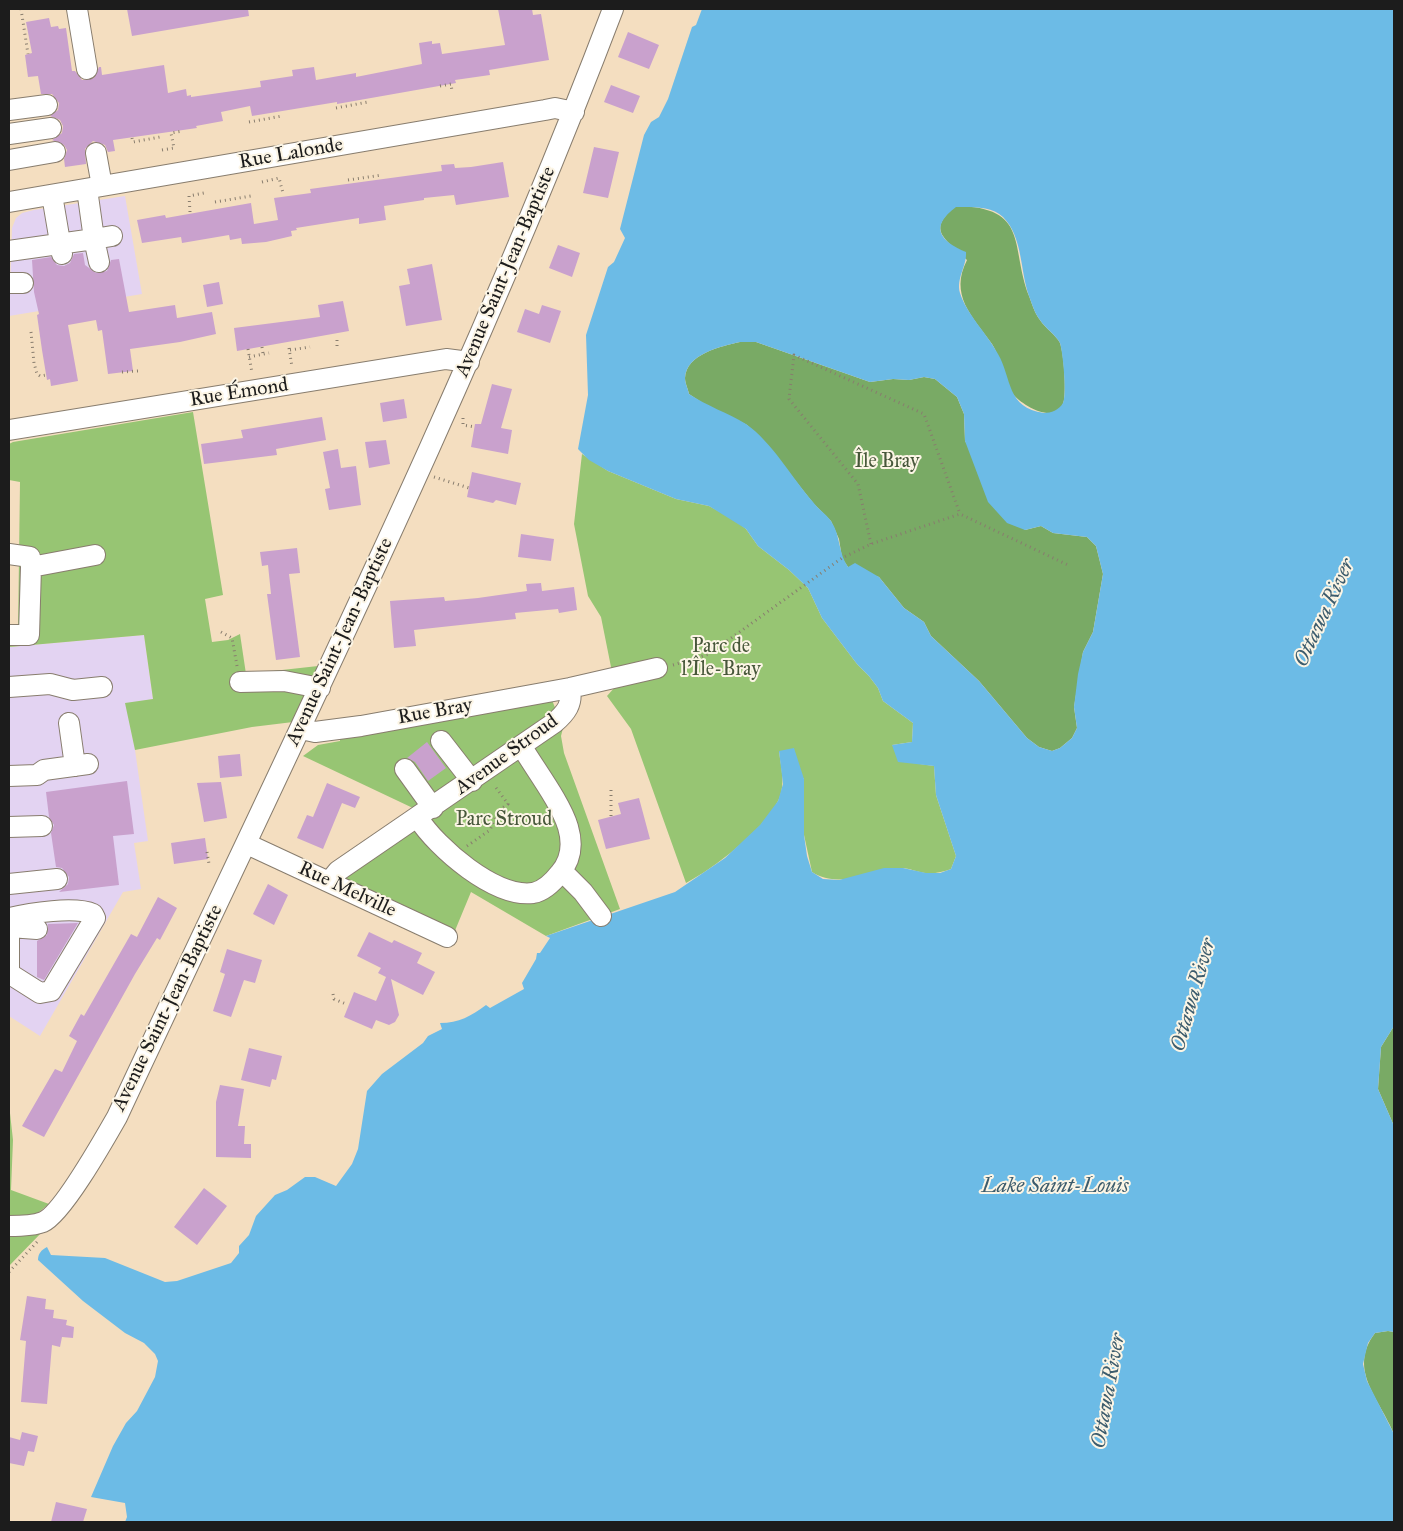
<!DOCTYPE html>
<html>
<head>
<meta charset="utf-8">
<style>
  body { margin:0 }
  #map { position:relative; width:1403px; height:1531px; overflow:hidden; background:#f4dec0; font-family:"IM FELL Great Primer",serif }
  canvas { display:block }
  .frame { position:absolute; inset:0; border:10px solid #1c1c1c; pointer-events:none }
</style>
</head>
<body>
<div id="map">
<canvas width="1403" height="1531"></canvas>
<div class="frame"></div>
</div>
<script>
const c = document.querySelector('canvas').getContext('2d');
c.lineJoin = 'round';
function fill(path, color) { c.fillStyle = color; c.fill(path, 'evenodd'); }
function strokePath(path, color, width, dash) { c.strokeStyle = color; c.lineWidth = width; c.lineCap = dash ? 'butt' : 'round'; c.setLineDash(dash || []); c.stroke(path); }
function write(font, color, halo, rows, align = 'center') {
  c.font = font + ' "IM FELL Great Primer",serif'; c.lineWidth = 4; c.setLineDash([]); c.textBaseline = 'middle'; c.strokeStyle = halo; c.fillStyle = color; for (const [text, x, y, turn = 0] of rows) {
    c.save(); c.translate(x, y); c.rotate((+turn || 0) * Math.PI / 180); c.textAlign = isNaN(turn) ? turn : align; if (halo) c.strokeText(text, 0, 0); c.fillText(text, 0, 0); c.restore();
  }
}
const built = new Path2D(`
  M125,196l17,98 -133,22 3,-88 4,-10 6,-5 12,-3z
  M144,635l9,64 -27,5 9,46 13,91 -14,2 7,46 -18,3 -83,144 -31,-20v-369z`);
const green = new Path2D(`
  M193,412l30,183 -18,4 7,43 16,-2 12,-6 6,40 72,-8 -25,56 -41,5 -117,23 -10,-47 28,-4 -9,-64 -135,12v-12l9,-1 2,-152 -11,-2v-36l4,-2z
  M582,454l26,17 68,28 33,7 26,14 11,9 12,17 31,24 19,18 14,30 35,46 12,12 9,12 5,13 30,22 -1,19 -20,3 28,19 14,2 2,29 20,61 -5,13c-8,3 -17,5 -26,4 -8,-1 -16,-5 -23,-5 -30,2 -62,22 -90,4l-8,-37v-56l-25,-28c2,16 7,35 -1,50 -13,28 -65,68 -92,82l-55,-154 -24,-33 8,-9 -14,-70 -13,-21 -14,-72z
  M552,700l11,28 -2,8 3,17 56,156 -74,27 -75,-44 -17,41 -112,-54 73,-70 -112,-53 15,-11 22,-4v-3z
  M9,1104l4,36 -2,50 38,14 -14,11 -26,2z
  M43,1231l-34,35v-33z`);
const forest = new Path2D(`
  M956,206c74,1 54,40 73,90 3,8 6,18 11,24 5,8 16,15 20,23 4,12 6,45 4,57 -5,27 -42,6 -52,-7 -10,-12 -10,-34 -20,-49 -20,-28 -43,-49 -25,-84 -19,-20 -43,-29 -11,-54z
  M740,342h16l114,40 23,-3 16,1 15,-3 11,2 22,18 7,17 1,27 60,89 16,-4 12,7 34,4 9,9 7,28 -10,58 -10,20 -9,55 3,21 -5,10 -12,10 -8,3 -13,-4 -12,-9 -48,-57 -48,-45 -7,-14 -20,-14 -25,-31 -31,-10 -6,-9 -3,-19 -8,-18 -17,-17 -48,-60 -19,-19 -43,-21 -15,-10c-1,-5 -4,-11 -4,-16 1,-24 37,-32 55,-36z
  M1394,1026v100l-16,-37 3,-42z
  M1388,1331l6,1v102c-14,-35 -47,-64 -19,-101z`);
const water = new Path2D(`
  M702,9h692v1017l-13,21 -3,42 16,37v206l-6,-1 -13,2 -7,10 -5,21 4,17 27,53v88h-1269l2,-5 -2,-14 -34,-6 22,-51 13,-23 11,-12 18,-34 3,-16 -3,-7 -11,-11 -19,-10 -42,-32 -45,-41c0,-6 3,-10 9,-13l4,8 54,3 60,24 12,-1 54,-18 8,-10v-7l10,-11 7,-19 19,-21 12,-5 18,-13h10l21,9 16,-22 6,-15 9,-58 15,-17 41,-31 5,-7 14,-7 -2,-6c19,0 31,-7 46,-18l4,3 34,-19 -2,-6 14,-24 1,-6h3l10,-15 -4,-2 129,-44 50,-34 35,-33 18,-24 5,-17 -4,-33 15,-3 10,31v56l3,21 5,16 11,7 16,1 45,-12h19l23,5h14l11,-4 5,-13 -20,-61 -2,-29 -36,-4 -6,-17 20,-3 1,-19 -30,-22 -5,-13 -9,-12 -12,-12 -35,-46 -14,-30 -19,-18 -31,-24 -12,-17 -37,-23 -33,-7 -68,-28 -19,-11 -11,-11 10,-54 -2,-60 22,-68 6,-5 11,-24 -5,-9 24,-94 7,-13 8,-5 9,-18 24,-72 4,-2zM956,207c16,0 36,-1 47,10 20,20 17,54 26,79 3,8 6,18 11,24 5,8 16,15 20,23 3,10 7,52 3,60 -4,7 -12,10 -19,10 -38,-5 -32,-35 -46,-59 -10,-19 -32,-41 -38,-61 -4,-15 7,-27 6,-41 -26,-11 -37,-25 -10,-45zM740,342h16l114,40 23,-3 16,1 15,-3 11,2 22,18 7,17 1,27 23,61 19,21 18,7 16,-4 12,7 34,4 9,9 7,28 -10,58 -10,20 -5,22 -4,33 3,21 -5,10 -12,10 -8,3 -13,-4 -12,-9 -48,-57 -48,-45 -7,-14 -20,-14 -25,-31 -24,-14 -7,4c-10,-14 -7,-31 -17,-46 -5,-7 -13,-12 -18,-19 -20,-23 -42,-61 -67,-78 -18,-11 -39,-18 -57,-30 -1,-5 -4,-11 -4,-16 1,-24 37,-32 55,-36z`);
const building = new Path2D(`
  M127,9h121l1,7 -117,20z
  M498,9h34l1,6 8,-1 8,46 -60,10 1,5 -35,5 1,3 -119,21v-2l-85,14 -2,-10 -29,6 2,9 -27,5 1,2 -84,12 2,11 -7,1 -3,-7 -12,-4 -8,8 1,15 -21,3 -1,-8 3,-9 -3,-5 -12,-5 10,-7 1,-7 -3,-6 -10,-4 8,-6 1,-7 -7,-9h-11l-3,-18 -10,1 -3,-22 7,-2 -6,-31 23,-4 2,9 7,-1 1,3 7,-1 6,43h3l7,9 12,-2 5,-11h2l1,8 62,-10 4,28 18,-4 1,7 4,-1v2l70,-10 -1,-6 33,-5 -1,-6 22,-3 2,13 40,-7v4l66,-13 -3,-21 13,-2v3l8,-1 2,11 63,-9z
  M628,32l31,13 -10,24 -31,-12z
  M611,85l29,11 -7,17 -29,-11z
  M594,147l25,5 -11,46 -25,-5z
  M503,162l6,35 -53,8 -2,-10 -30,3v2l-40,6 2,14 -27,4v-6l-63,10 1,2 -6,1 1,5 -26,6 -24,2 -1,-6 -11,2 -1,-5 -47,8 -1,-6 -39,6 -5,-23 28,-5 1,3 85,-15 3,21 24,-4 -4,-22 37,-5 -1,-4 132,-18 -1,-6 13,-1 1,4 16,-1z
  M558,245l22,8 -8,24 -23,-9z
  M83,253l2,12 11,8 11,-2 4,-11 8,-1 10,53 46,-7 2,13 35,-6 4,22 -36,8 -50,7 3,22 -25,3 -6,-44 -4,1 -2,-11 -28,5 10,56 -27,5 -1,-7 -3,1 -5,-30 -5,-35 2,-1 -5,-22 -2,-32 19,-3 6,8 7,1 6,-3 4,-9z
  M432,264l10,56 -36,6 -7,-40 11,-2 -3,-15z
  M219,282l4,22 -16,3 -4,-22z
  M343,301l6,30 -112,20 -3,-23 86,-11 -2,-12z
  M542,305l19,6 -11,32 -33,-11 8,-23 14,5z
  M492,384l20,5 -11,39 11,2 -4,24 -37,-7 4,-23h6z
  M404,399l3,19 -24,4 -3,-19z
  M322,417l4,23 -50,9 1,6 -73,9 -3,-20 42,-6 -2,-8z
  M386,440l4,24 -21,4 -4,-26z
  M338,449l3,19 15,-2 5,39 -32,5 -4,-21 5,-1 -7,-36z
  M472,472l49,11 -5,22 -20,-5 -3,3 -26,-6z
  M521,534l33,5 -3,22 -33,-4z
  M297,548l3,25 -11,1 11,83 -24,3 -9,-66h4l-3,-29 -6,1 -2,-14z
  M541,583l1,8 32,-4 3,23 -18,3 -1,-4 -43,4 1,6 -102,11 2,16 -22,2 -4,-47 54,-4 1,4 33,-3 49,-7 -1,-7z
  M427,742l19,26 -18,13 -13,-19 -8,-4z
  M240,754l2,22 -22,2 -2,-22z
  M127,781l7,53 -21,2 6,49 -60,7 9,-8 1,-7 -7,-9 -6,-1 -5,-34 3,-8 -5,-8 -3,-25z
  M221,782l6,36 -23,4 -7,-39z
  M327,783l33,14 -5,11 -13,-5 -19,46 -26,-11 10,-23 6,2z
  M639,798l11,41 -44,10 -8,-29 23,-6 -3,-11z
  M205,838l3,21 -34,5 -3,-21z
  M268,884l20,11 -14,30 -21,-11z
  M158,897l19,11 -17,32 -3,-2 -22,36 -91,163 -22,-11 33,-57 7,3 15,-31 -8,-5 12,-22 3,2 47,-82 6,3z
  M78,923l-34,57 -7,-3v-36l10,-6 1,-11z
  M369,932l23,11 2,-3 28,13 -5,10 18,9 -12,23 -32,-16 8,36 -4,7 -6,3 -13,-5 -4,9 -28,-12 10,-25 22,9 10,-24 -8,-4 3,-5 -24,-12z
  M227,949l35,11 -7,23 -11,-3 -13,37 -18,-6 12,-37 -5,-2z
  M249,1048l33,8 -6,24 -4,-1 -2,8 -29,-7z
  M220,1085l24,4 -6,37h7l-1,18h7v14l-35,-1v-55z
  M204,1188l23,18 -30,39 -23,-18z
  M27,1296l19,3 -1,10 9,1 -1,8 14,2 -1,5 8,2 -1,11 -11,-1 -2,10 -8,-2 -5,59 -26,-2 5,-61 -6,-1z
  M22,1432l16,4 -4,16 -6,-1 -4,15 -15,-3v-26l11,3z
  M56,1502l31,7 -4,13h-32z`);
const path = new Path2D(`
  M21,9l7,45
  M440,86l11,-2 1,7
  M336,108l32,-6
  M249,122l33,-6
  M132,138l1,4 27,-5
  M162,150l12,-2 -3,-15 12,-2
  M348,180l34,-5
  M262,182l17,-4 4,15
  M215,202l36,-6
  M190,212l-1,-16 15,-3
  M31,332l3,31 3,11 3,2 6,-1
  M337,340v10
  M262,347l1,7
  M289,348l3,19
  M248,349l4,24
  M290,350l20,-3
  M249,357l20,-4
  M122,372l16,-1
  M463,418v7l12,2
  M434,477l35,11
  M871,544l-13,-60 -69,-85 5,-44 130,59 36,100
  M221,632l11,6 5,28
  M673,665l36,-11 133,-96 29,-14 89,-30 108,51
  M611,816v-28
  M467,846l23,-16 8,-19 10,-7 -14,-19
  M207,852l2,12
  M333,994l1,5 12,5
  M9,1272l29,-31`);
const minor = new Path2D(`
  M77,9l10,60
  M9,110l38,-5
  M9,134l42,-6
  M96,153l6,33
  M9,160l46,-8
  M52,195l10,59
  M9,202l536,-92 10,-2 19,4
  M9,251l85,-12 -7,-50
  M99,262l-5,-23 18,-3
  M9,283h14
  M9,430l437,-71 23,3
  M9,554l21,3 1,10 -2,68h-20
  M31,567l64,-12
  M240,682l44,-1 36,7
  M9,687l41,-3 23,6 29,-3
  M69,723l6,43
  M301,729l14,3 46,-6 209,-38 87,-20
  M441,741l31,40
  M405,769l28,39
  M9,776l28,-1 7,-5 44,-6
  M418,818c19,30 77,80 115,75 11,-2 20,-11 27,-20 11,-13 13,-29 8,-46 -7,-24 -33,-58 -46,-80
  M9,827l33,-1
  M247,844l200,93
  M562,871l21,21 18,24
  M329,882l9,-11 216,-148c12,-10 19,-19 16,-35
  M9,884l48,-5
  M9,918v56
  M10,927l27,2
  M10,974l30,19 11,-2 44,-73 -2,-4c-18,-8 -63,-1 -83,4
  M9,1226c11,0 24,0 34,-4 19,-8 62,-84 74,-105 171,-367 352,-729 496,-1108`);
const streetNames = [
  ["Rue Lalonde",291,154,-10],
  ["Avenue Saint-Jean-Baptiste",506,272,-67],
  ["Rue Émond",239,393,-9],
  ["Avenue Saint-Jean-Baptiste",340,642,-65],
  ["Rue Bray",435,712,-10],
  ["Avenue Stroud",507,755,-36],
  ["Rue Melville",347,890,25],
  ["Avenue Saint-Jean-Baptiste",168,1008,-64]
];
const parkNames = [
  ["Île Bray",887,462],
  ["Parc de",721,647],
  ["l'Île-Bray",721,670],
  ["Parc Stroud",504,820]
];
const waterNames = [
  ["Ottawa River",1325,613,-65],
  ["Ottawa River",1194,995,-74],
  ["Lake Saint-Louis",1055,1187],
  ["Ottawa River",1109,1391,-80]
];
fill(built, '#e3d3f2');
fill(green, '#97c573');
fill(forest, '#79aa65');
fill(water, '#6cbbe6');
fill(building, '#c9a1cd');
strokePath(minor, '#887d6e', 22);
strokePath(path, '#887d6e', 3, [1, 4]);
strokePath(minor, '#fff', 20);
write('20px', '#1c1c1c', '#fcf5e5', streetNames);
write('20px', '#47573a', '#fcf5e5', parkNames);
write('italic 21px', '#3c5c6d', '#fcf5e5', waterNames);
</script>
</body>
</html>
